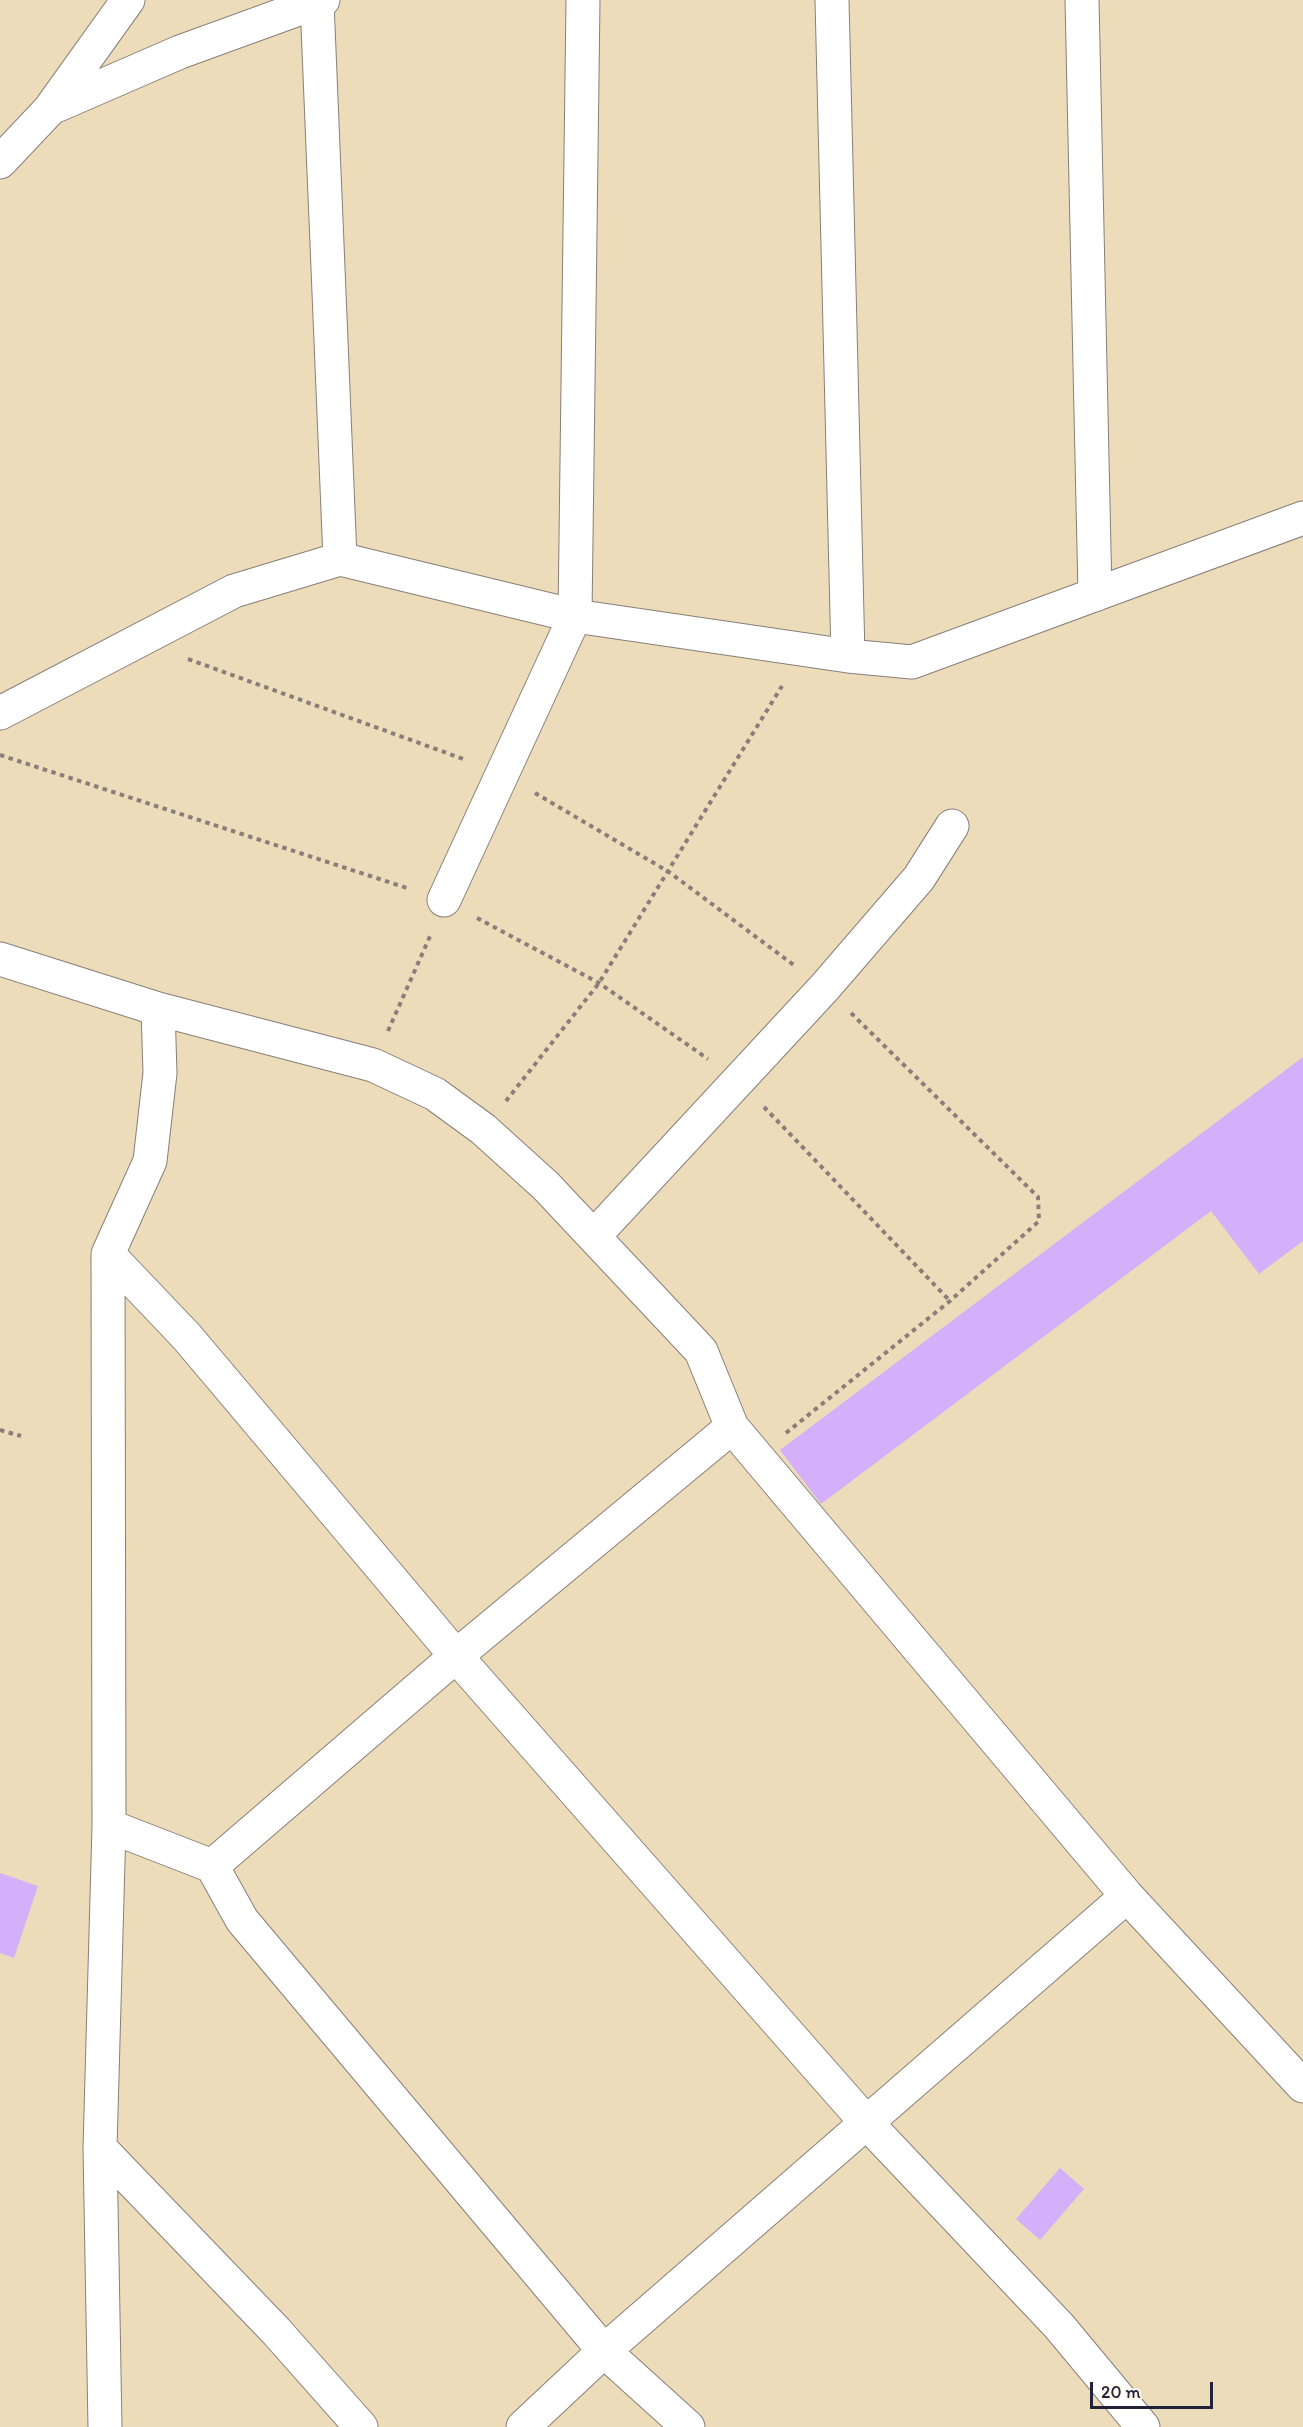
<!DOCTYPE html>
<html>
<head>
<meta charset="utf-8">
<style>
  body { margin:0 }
  #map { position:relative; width:1303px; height:2427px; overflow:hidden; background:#eddcb9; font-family:Itim,sans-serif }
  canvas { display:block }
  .scale { position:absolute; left:1090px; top:2382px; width:123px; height:27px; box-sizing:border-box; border:3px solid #22223b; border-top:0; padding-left:8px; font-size:18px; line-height:21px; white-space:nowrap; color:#22223b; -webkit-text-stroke:4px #fbf7ec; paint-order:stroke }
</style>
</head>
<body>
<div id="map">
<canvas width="1303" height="2427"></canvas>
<div class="scale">20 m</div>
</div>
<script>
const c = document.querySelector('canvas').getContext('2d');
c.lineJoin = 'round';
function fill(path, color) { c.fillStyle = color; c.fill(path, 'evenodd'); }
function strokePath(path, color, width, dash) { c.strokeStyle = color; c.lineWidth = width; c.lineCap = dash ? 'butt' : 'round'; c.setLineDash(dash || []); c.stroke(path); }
const building = new Path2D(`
  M1303,1057v184l-44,33 -48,-63 -390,293 -41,-54z
  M0,1873l38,13 -24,72 -14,-5z
  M1060,2168l24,21 -44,51 -24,-21z`);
const path = new Path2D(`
  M188,659l278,101
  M0,755l410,134
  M535,793l134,79 126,94
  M477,918l122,65 109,76
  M388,1031l43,-97
  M506,1101l93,-118 183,-297
  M764,1107l186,194
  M0,1430l21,6
  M786,1433l164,-132 89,-80 -1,-24 -187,-184`);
const street = new Path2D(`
  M832,0l16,656
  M1082,0l13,595
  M317,2l23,557
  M52,106l76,-106
  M0,162l51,-54 129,-56 143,-52
  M0,713l234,-122 106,-32 235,57 273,40 64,6 391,-144
  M444,900l131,-284 8,-616
  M0,959l158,50 215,56 62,29 48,35 63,57 155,165 31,76 395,469 176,190
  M594,1236l231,-249 94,-109 33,-52
  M108,1254l79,83 269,319 409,465 194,205 84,101
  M109,1826l103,40 30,54 362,431 84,76
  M212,1866l244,-210 276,-229
  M100,2148l176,183 85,96
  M105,2427l-5,-279 9,-322 -1,-572 42,-93 10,-88 -2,-64
  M523,2427l81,-76 523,-455`);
fill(building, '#d4b0fa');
strokePath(street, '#887f7a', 35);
strokePath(path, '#887f7a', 4, [4.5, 4.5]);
strokePath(street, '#fff', 33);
</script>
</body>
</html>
